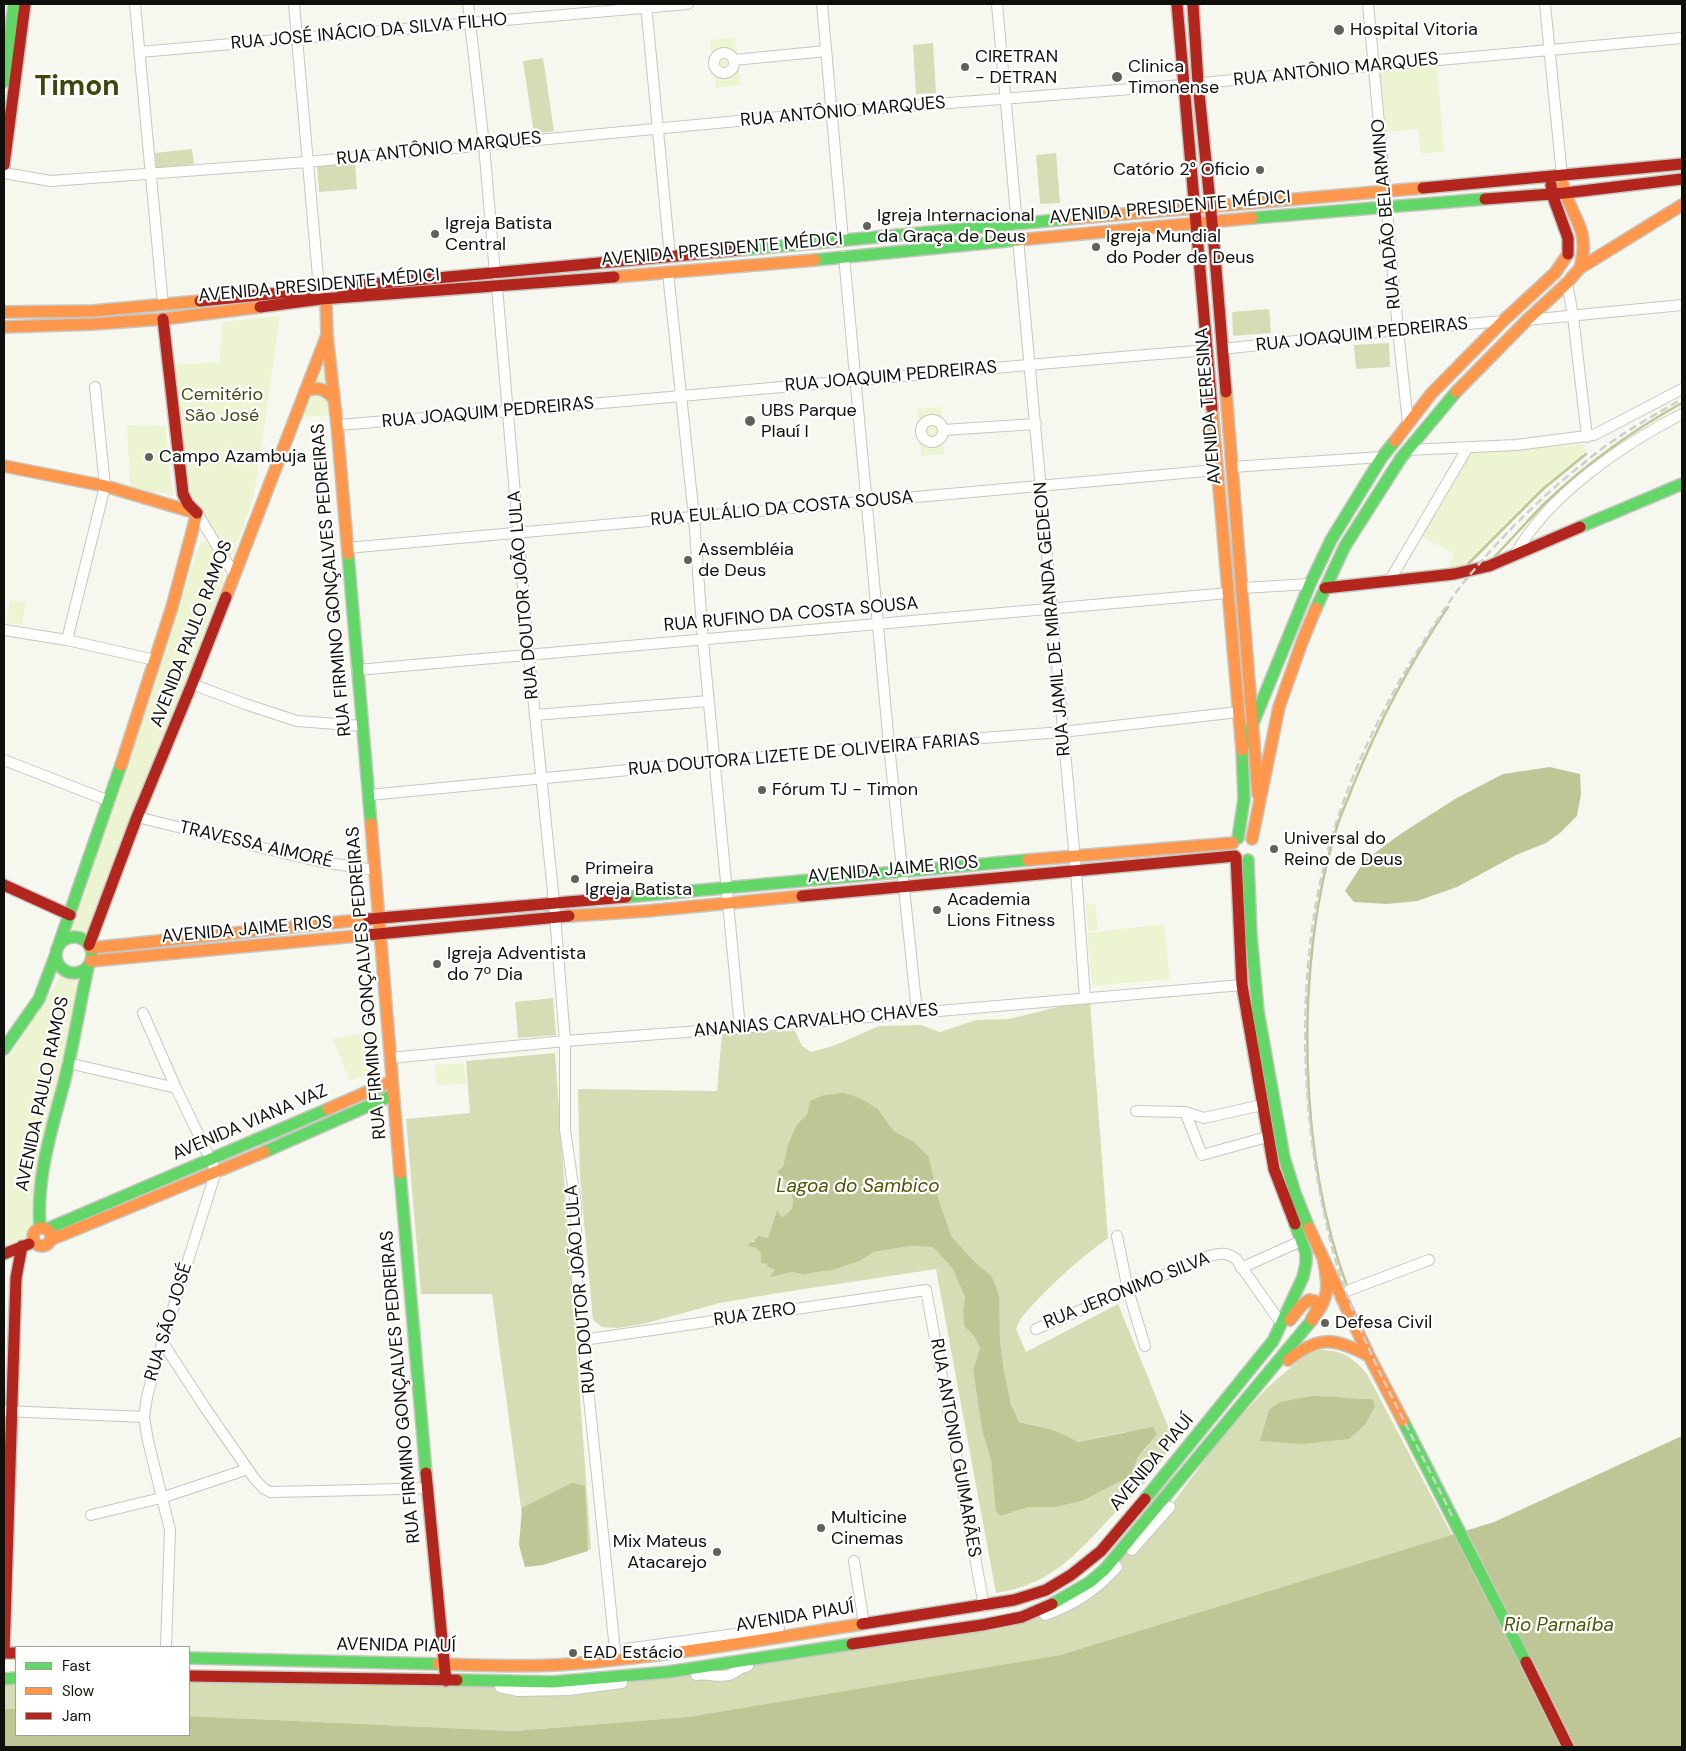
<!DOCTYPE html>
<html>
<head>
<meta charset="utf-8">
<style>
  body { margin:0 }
  #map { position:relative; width:1686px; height:1751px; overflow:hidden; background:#f6f8f0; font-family:"DM Sans",sans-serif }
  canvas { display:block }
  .frame { position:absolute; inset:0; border:5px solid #0f100b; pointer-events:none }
  .legend { position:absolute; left:15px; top:1646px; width:175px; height:90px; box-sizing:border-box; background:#fff; border:1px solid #9f9f9d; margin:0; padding:6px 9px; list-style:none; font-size:15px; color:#0f100b }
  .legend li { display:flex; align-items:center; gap:10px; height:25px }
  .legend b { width:25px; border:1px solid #9f9f9d }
</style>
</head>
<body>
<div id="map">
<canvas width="1686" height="1751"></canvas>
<div class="frame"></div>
<ul class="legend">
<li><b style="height:6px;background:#63d668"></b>Fast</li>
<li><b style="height:6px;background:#ff974d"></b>Slow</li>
<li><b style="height:6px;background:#b3261e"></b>Jam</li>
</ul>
</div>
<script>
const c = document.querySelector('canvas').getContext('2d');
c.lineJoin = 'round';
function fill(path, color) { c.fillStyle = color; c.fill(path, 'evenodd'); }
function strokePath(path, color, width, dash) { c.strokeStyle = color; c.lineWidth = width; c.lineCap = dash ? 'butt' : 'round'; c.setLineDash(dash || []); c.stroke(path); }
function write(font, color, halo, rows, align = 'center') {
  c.font = font + ' "DM Sans",sans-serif'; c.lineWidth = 4.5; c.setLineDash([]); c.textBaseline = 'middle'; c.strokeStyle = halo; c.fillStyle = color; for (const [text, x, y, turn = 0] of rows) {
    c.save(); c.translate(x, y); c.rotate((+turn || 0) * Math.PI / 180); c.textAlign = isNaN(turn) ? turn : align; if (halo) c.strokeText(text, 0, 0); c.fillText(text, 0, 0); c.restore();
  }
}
const green = new Path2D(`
  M735,37l6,48 -25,3 -6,-48z
  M1437,64l7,87 -23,3 -3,-25 -33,3 -7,-62z
  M280,316l-26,179 -20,59 -3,1 -6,-3 -37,-63 -13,-124 44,-3 4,-40z
  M326,350l5,65 -33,2z
  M941,407l3,47 -23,2 -4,-47z
  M127,425l38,1 8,69 -16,-3 -1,3 -26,-8z
  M1584,444l2,10 -43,35 -78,79h-17l6,-14 -33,-18 49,-83z
  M203,540c14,8 23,29 20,44l-133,355 -12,-6 -10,-2 131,-385z
  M10,600l16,3 -4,22 -16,-2z
  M1095,903l3,27 -10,1 -2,-27z
  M1164,924l6,55 -78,7 -5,-53z
  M61,976l20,4 -47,247 -6,9 -24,10v-184z
  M376,1031l2,40 -29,10 -16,-43z
  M464,1063l2,20 -29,3 -2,-21z`);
const forest = new Path2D(`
  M933,43l3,50 -20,1 -3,-49z
  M543,58l11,73 -20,3 -11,-73z
  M192,149l2,15 -38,4 -1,-15z
  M1056,153l4,50 -20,1 -4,-49z
  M355,163l2,26 -38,3 -2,-26z
  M1269,309l2,24 -38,3 -1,-24z
  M1389,343l1,24 -34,2 -2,-24z
  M553,998l3,37 -38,3 -3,-36z
  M1090,1002l18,236c-25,18 -44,35 -66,57 -10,11 -21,20 -26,34l10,23 92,-48 56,137c-6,9 -12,20 -19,29 -12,17 -29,32 -44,47 -35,38 -61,68 -115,76l-60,-324 -164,25 -52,9 -77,21 -25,4 -16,-1 -9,-7 -13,-143 -2,-88 139,2 5,-58 73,-2 7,15 9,6 22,-6 46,-20 42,-1 19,7 36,-12 33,-1 61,-15zM810,1101l68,8 16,22 19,10 16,16 10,44 13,36 23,25 17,16c6,47 6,101 27,144 20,4 41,7 57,20l49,-10 23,14 -10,11 -7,19 -49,25 -26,6h-28l-27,9 -7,-35 -3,-21 -9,-29 -9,-61 7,-22 -6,-12 -10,-10 -1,-17 2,-12 -13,-29 -19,-21 -22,-1 -37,6 -14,9 -30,10 -14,1 -11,3 -13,-3 -22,6 5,-8 -19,-22 -7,-2 1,-4 18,-4 9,-27 5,6c10,-6 14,-12 9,-24l-8,-3 3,-9 -3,-14 5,-23 9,-20 10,-10z
  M555,1053l36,496 -62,18 -37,-273h-71l-15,-175 64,-6 -4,-52z
  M1320,1350c23,0 32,7 47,24l85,161 -392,120 -373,62 -173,14 -325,-15v-35l214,3 335,-16 294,-48 138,-113 54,-73 44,-47 37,-32z
  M4,1683l12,1v25h-12z`);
const water = new Path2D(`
  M1550,767l30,7 1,20 -4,22 -17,17 -14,10 -30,12 -59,32 -40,14 -30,3 -33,-2 -9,-11 19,-30 35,-26 56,-36 48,-25z
  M844,1093l16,5 18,11 16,22 19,10 16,16 10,44 13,36 23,25 17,15 7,19 1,47 4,29 7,32 8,18c21,5 40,7 58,20l76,-15 4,7 -19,23 -7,19 -49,25 -26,6h-28l-27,9 -5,-5 -5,-51 -9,-29 -9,-61 7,-22 -6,-12 -10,-10 -1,-17 2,-12 -13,-29 -19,-21 -22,-1 -37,6 -14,9 -30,10 -14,1 -11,3 -13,-3 -23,6 6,-8 -9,-4 3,-2 -8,-1v-9l-5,-6 -8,-2 2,-4h4l4,-6 10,2 9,-28 5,7c10,-6 14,-12 9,-23l-8,-4 3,-9 -9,-9 6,-5 5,-23 9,-20 10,-10 3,-13 14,-6z
  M1313,1396c15,0 30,1 44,3 6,1 10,-1 16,1l2,6 -10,19 -16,14 -47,5 -42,-3 9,-31 11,-8z
  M1682,1436v311h-1678v-38h12v26h173v-19l325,15 173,-14 373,-62 434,-133z
  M572,1483l13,3 3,65 -45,14 -18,2 -6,-22 3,-37z`);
const stream = new Path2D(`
  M1495,556c17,-17 33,-36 50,-53 41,-39 88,-73 137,-100
  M1468,564l75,-75 43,-35
  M1348,1289c-50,-134 -54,-323 -12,-459 4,-14 11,-28 16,-42 26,-64 57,-124 96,-181`);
const street = new Path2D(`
  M135,4l28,301
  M294,4l25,285
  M468,4l16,141 11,129
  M646,4l24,253
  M822,4l21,236
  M997,4l20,221
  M1368,4l30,326 10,93
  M1545,4l17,172
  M140,52l548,-48
  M714 63a10 10 0 1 1 20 0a10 10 0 1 1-20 0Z
  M734,60l92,-9
  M4,173l47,8 256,-19 525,-50 351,-27 190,-19 309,-28
  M1018,239l58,632 9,127
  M844,256l45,489 28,267
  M668,273l26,244 9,124 37,387
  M1567,283l6,33 14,121
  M497,287l32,369 25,246 11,139v89l11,76v43l1,33 39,378
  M1527,320l155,-15
  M1222,349l176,-19 105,-9
  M921 431a11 11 0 1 1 22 0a11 11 0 1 1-22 0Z
  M337,425c290,-22 580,-52 870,-75
  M943,430l93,-6
  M1407,450l109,-5 78,-10 88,-46
  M1232,467l150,-10
  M197,513l37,61
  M347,548l870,-78
  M1515,555c32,-59 108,-111 167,-141
  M1390,580l78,-133
  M1242,588l68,-4
  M4,630l63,10 88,20
  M67,640l38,-154 -10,-99
  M357,670l871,-77
  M192,684l53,20 52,17 66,5
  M535,715l174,-14
  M4,760l105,41
  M369,795l520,-50 173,-13 176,-20
  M137,817l159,39 26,6 53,8
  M143,1013l33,75 40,83 -60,192 -9,34 -3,20 4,24 22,89 -4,117
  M390,1058l175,-17 175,-13 502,-43
  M68,1063l108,25
  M1136,1111l49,1 19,6 58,-13
  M1185,1112l17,43 65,-18
  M1117,1236l11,54 17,56
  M1241,1268l60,-27
  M1339,1294l90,-34
  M1036,1329l173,-73c11,-3 18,-4 27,3l45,64
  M583,1340l343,-50 58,316
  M163,1343l43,66 48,69 9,10 7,4c53,-1 105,-2 157,-4
  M4,1411l140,6
  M91,1515l70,-17 87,-29
  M1132,1550l38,-43
  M854,1561l10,63
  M1045,1615c29,-10 52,-25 72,-48
  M626,1649l153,-21
  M696,1675c11,-2 22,3 33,0 8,-3 8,-7 19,-9
  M500,1687l18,4 51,-1 53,-7`);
const fast = new Path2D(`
  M4,82l10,-78
  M1252,218l233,-19
  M740,250l328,-31
  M815,260l202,-20
  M1580,527l102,-43
  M348,554l23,270
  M1316,608l29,-62 56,-88 55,-66
  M1238,838l6,-39 -2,-49 68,-166 21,-44 51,-83 13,-16
  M1248,860l3,75 7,76 26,146 11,36 14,35
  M626,897l402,-37
  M56 955a18 18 0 1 1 36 0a18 18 0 1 1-36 0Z
  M59,944l62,-179
  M4,1049l35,-50 17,-45
  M264,1152l129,-57
  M400,1173l26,300
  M40,1228c-4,-52 12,-99 25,-149 9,-37 15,-75 23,-112
  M47,1229l281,-120
  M1403,1421l123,241
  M1145,1499l128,-158 30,-64 3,-14v-10l-11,-29
  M1052,1604l38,-22 15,-13 207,-249
  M189,1658l249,6
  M4,1679l12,-1
  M457,1680l96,2 115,-10 184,-28`);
const slow = new Path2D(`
  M1563,185c9,35 28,43 17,83
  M1068,219l355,-31
  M1017,240l235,-22
  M614,277l201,-17
  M326,299l1,36 10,90 11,129
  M4,312l89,-1 107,-10
  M4,327l89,-3 70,-5 97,-12
  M305,391c13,-5 20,-2 29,8
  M1226,392l32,402
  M1456,392l71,-72 40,-37 13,-15 102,-63
  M1212,408l30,342
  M1395,441l36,-47 72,-73 52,-48 13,-19
  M4,466l101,20 91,27
  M226,597l101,-262
  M121,765l51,-158 25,-94
  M371,824l29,349
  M1252,839l27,-132 23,-65 14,-34
  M1028,860l205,-17
  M569,916l78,-5 155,-15
  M91,948l278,-29
  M91,961l276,-26
  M328,1109l64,-28
  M33 1237a9 9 0 1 1 18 0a9 9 0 1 1-18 0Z
  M1309,1228l60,128 34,65
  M50,1240l214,-88
  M1290,1320l12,-15 7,-5 6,1c4,7 1,11 -3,17
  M1312,1320c18,-22 17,-35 11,-62
  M1288,1360c31,-25 47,-22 81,-4
  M438,1664c39,1 79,3 118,1 103,-7 204,-25 306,-41`);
const jam = new Path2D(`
  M1177,4l35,404
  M1193,4l5,79 15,149 13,160
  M4,165l21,-161
  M1551,184l1,10 16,44v16
  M1423,188l259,-24
  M1485,199l80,-6 117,-14
  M340,287l400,-37
  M200,301l110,-11
  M260,307l61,-8 293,-22
  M163,319l20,175 5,10 9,9
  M1325,588l129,-14 35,-8 91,-39
  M1236,857l6,128 32,184 21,55
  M4,885l66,30
  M802,896l433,-40
  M369,919l257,-22
  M367,935l202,-19
  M89,945l48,-128 55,-133 34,-87
  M4,1254l25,-10
  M426,1473l20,208
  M862,1624l152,-24 32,-10 25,-15 30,-24 44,-52
  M852,1644l130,-19 40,-8 30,-13
  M4,1653l12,-375 6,-32
  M4,1653h12
  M1526,1662l42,85
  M189,1676l268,4`);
const rail = new Path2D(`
  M1452,1516c-41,-86 -94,-172 -119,-265 -31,-119 -38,-257 -11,-377 19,-84 60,-169 107,-241 14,-22 28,-44 45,-63 34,-41 74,-79 116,-112 28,-23 61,-41 92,-59`);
const markers = [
  [1339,30,6,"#60615b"],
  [965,67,5,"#60615b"],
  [1117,77,6,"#60615b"],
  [1260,170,5,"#60615b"],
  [867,226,5,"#60615b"],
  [435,234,5,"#60615b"],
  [1096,247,5,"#60615b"],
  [750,421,6,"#60615b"],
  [149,457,5,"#60615b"],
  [688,560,5,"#60615b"],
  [762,790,5,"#60615b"],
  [1274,849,5,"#60615b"],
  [575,879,5,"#60615b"],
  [937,910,5,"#60615b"],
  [437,964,5,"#60615b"],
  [1325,1323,5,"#60615b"],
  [821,1528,5,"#60615b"],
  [717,1552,5,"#60615b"],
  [573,1653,5,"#60615b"]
];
const poiNames = [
  ["Hospital Vitoria",1350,30],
  ["CIRETRAN",975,57],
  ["- DETRAN",975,78],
  ["Clinica",1128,67],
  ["Timonense",1128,88],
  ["Catório 2° Oficio",1250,170,"right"],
  ["Igreja Internacional",877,216],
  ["da Graça de Deus",877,237],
  ["Igreja Batista",445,224],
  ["Central",445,245],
  ["Igreja Mundial",1106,237],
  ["do Poder de Deus",1106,258],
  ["UBS Parque",761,411],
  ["PIauí I",761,432],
  ["Campo Azambuja",159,457],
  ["Assembléia",698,550],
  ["de Deus",698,571],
  ["Fórum TJ - Timon",772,790],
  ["Universal do",1284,839],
  ["Reino de Deus",1284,860],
  ["Primeira",585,869],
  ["Igreja Batista",585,890],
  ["Academia",947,900],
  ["Lions Fitness",947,921],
  ["Igreja Adventista",447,954],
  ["do 7º Dia",447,975],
  ["Defesa Civil",1335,1323],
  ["Multicine",831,1518],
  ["Cinemas",831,1539],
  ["Mix Mateus",707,1542,"right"],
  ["Atacarejo",707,1563,"right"],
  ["EAD Estácio",583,1653]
];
const streetNames = [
  ["RUA JOSÉ INÁCIO DA SILVA FILHO",369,32,-5],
  ["RUA ANTÔNIO MARQUES",1336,70,-6],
  ["RUA ANTÔNIO MARQUES",843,112,-5],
  ["RUA ANTÔNIO MARQUES",439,149,-6],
  ["AVENIDA PRESIDENTE MÉDICI",1170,208,-5],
  ["RUA ADÃO BELARMINO",1387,214,-95],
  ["AVENIDA PRESIDENTE MÉDICI",722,250,-5],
  ["AVENIDA PRESIDENTE MÉDICI",319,286,-5],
  ["RUA JOAQUIM PEDREIRAS",1362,335,-6],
  ["RUA JOAQUIM PEDREIRAS",891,377,-5],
  ["AVENIDA TERESINA",1209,406,-95],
  ["RUA JOAQUIM PEDREIRAS",488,413,-5],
  ["RUA EULÁLIO DA COSTA SOUSA",782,509,-5],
  ["RUA FIRMINO GONÇALVES PEDREIRAS",332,580,-95],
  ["RUA DOUTOR JOÃO LULA",524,595,-95],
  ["RUA RUFINO DA COSTA SOUSA",791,615,-5],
  ["RUA JAMIL DE MIRANDA GEDEON",1053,619,-95],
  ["AVENIDA PAULO RAMOS",192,634,-69],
  ["RUA DOUTORA LIZETE DE OLIVEIRA FARIAS",804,755,-5],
  ["TRAVESSA AIMORÉ",256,845,13],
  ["AVENIDA JAIME RIOS",893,870,-5],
  ["AVENIDA JAIME RIOS",247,930,-5],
  ["RUA FIRMINO GONÇALVES PEDREIRAS",367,983,-95],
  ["ANANIAS CARVALHO CHAVES",816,1021,-5],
  ["AVENIDA PAULO RAMOS",43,1094,-78],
  ["AVENIDA VIANA VAZ",250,1123,-23],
  ["RUA DOUTOR JOÃO LULA",581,1289,-95],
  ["RUA JERONIMO SILVA",1127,1291,-22],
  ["RUA ZERO",755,1315,-8],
  ["RUA SÃO JOSÉ",169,1322,-73],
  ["RUA FIRMINO GONÇALVES PEDREIRAS",401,1387,-95],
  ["RUA ANTONIO GUIMARÃES",955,1448,80],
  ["AVENIDA PIAUÍ",1152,1463,-50],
  ["AVENIDA PIAUÍ",795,1617,-9],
  ["AVENIDA PIAUÍ",396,1646,1]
];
const parkNames = [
  ["Cemitério",222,395],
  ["São José",222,416]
];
const waterNames = [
  ["Lagoa do Sambico",858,1187],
  ["Rio Parnaíba",1559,1626]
];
const townNames = [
  ["Timon",77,88]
];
fill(green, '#edf4d1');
fill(forest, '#d6ddb5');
fill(water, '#bfc696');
strokePath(stream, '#bfc696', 2.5);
strokePath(street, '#c6c7c1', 12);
strokePath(fast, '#c6c7c1', 14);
strokePath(slow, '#c6c7c1', 14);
strokePath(jam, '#c6c7c1', 14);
strokePath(street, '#fefefd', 10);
strokePath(fast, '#63d668', 11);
strokePath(slow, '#ff974d', 11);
strokePath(jam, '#b3261e', 11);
strokePath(rail, '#cfd0cd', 2.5, [8, 4]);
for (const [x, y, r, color] of markers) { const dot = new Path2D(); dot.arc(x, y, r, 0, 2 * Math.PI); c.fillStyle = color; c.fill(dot); strokePath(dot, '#fff', 2); }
write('18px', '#0f100b', '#fff', poiNames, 'left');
write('18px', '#0f100b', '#fff', streetNames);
write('18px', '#434918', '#fff', parkNames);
write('italic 19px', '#4c5405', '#fff', waterNames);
write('bold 28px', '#40470a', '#fff', townNames);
</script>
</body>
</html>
